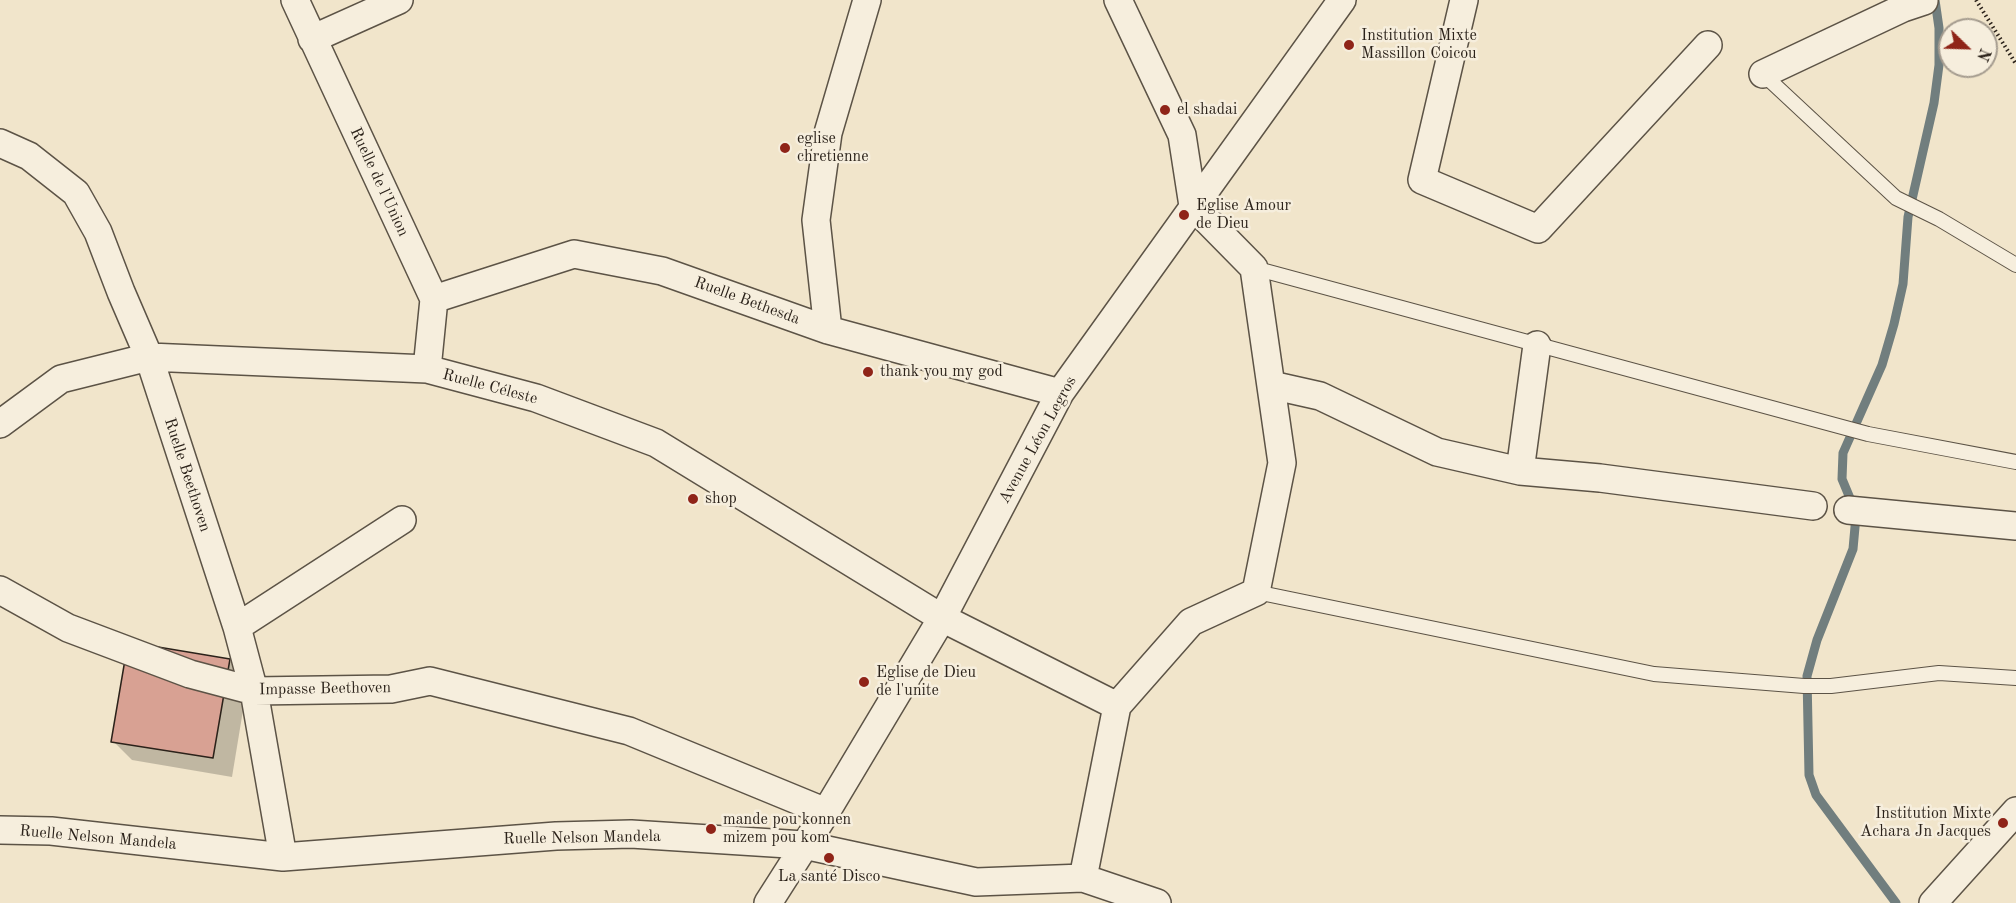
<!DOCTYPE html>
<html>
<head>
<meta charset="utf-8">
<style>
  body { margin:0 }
  #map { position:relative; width:2016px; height:903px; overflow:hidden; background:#f1e5cb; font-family:"Old Standard TT",serif }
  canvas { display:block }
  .north { position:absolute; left:1938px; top:18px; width:60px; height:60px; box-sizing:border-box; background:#f6eedd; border:2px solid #a59c8f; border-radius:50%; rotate:113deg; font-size:16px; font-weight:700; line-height:24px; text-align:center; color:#2b221a }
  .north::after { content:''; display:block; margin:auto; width:21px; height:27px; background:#8f2418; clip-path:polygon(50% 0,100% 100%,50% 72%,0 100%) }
</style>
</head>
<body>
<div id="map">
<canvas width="2016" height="903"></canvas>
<div class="north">N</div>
</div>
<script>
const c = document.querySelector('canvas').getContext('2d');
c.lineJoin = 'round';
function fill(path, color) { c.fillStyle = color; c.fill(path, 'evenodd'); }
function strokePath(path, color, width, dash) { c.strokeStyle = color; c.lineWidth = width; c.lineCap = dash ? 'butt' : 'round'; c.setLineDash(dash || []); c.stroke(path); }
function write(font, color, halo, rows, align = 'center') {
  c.font = font + ' "Old Standard TT",serif'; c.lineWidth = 5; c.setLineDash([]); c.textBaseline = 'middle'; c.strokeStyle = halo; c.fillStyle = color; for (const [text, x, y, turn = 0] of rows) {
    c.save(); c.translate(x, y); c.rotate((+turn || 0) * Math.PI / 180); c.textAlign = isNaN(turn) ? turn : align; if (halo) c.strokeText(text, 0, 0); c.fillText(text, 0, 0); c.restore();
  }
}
const shadow = new Path2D(`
  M229,660l19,20 -16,97 -100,-17 -19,-19z`);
const stream = new Path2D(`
  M1852,503l-10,-24 1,-26 39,-88 12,-41 9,-40 5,-67 26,-114 5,-38v-37l-4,-28
  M1856,516l-3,33 -36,91 -10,36 2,99 7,20 80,108`);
const building = new Path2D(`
  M128,642l102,17 -17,99 -102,-16z`);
const path = new Path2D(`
  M1976,0l40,64`);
const service = new Path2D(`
  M1763,74l133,124 43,21 77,46
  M1254,268l614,166 148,28
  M1256,592l398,82 150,12h27l108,-13 77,5`);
const minor = new Path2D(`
  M295,0l139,299 -7,70
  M1464,0l-42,180 116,49 170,-184
  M312,39l87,-39
  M1763,74l140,-66 21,-7
  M0,143l29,13 47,37 22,39 23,60 28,65 88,270 17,64 29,166
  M434,299l140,-45 88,17 166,59 232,63
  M828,330l-12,-110 12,-87 39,-133
  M1271,385l49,11 117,56 83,19 80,7 213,28
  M0,424l61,-45 88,-22 278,12 109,29 120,45 286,175 175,88
  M1520,471l17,-126
  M1848,510l168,16
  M0,590l68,38 122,46 64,17 137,-2 39,-8 199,50 197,81
  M237,627l165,-107
  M0,830l51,1 232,26 273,-21 75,-2 173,11 172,37 107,-4 74,25
  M1083,878l34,-172 74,-84 65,-30 26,-129 -28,-195 -61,-62 -11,-71 -64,-135
  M768,903l58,-91 116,-194 118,-225 282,-393
  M1933,903l83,-92`);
const markers = [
  [1349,45,6,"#8f2418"],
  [1165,110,6,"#8f2418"],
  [785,148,6,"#8f2418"],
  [1184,215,6,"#8f2418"],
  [868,372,6,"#8f2418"],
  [693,499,6,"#8f2418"],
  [864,682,6,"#8f2418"],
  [2003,823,6,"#8f2418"],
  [711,829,6,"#8f2418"],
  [829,858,6,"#8f2418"]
];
const poiNames = [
  ["Institution Mixte",1361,36],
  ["Massillon Coicou",1361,54],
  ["el shadai",1177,110],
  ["eglise",797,139],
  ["chretienne",797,157],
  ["Eglise Amour",1196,206],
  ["de Dieu",1196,224],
  ["thank you my god",880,372],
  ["shop",705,499],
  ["Eglise de Dieu",876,673],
  ["de l'unite",876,691],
  ["Institution Mixte",1991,814,"right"],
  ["Achara Jn Jacques",1991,832,"right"],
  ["mande pou konnen",723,820],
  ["mizem pou kom",723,838],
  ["La santé Disco",829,877,"center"]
];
const streetNames = [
  ["Ruelle de l'Union",379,182,65],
  ["Ruelle Bethesda",747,301,20],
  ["Ruelle Céleste",490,387,15],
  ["Avenue Léon Legros",1038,440,-61],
  ["Ruelle Beethoven",187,475,72],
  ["Impasse Beethoven",325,689,-1],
  ["Ruelle Nelson Mandela",98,838,5],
  ["Ruelle Nelson Mandela",582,838,-1]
];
fill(shadow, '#0003');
strokePath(stream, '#717e7e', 9);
fill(building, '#d8a193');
strokePath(building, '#2b221a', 1.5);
strokePath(service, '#5c5346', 16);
strokePath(minor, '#5c5346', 30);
strokePath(path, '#2b221a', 4, [1.5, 3]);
strokePath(service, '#f6eedd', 14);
strokePath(minor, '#f6eedd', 27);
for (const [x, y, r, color] of markers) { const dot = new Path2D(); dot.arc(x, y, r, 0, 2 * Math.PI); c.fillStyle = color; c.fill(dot); strokePath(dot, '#f6eedd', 2); }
write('16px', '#2b221a', '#f6eedd', poiNames, 'left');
write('16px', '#2b221a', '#f6eedd', streetNames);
</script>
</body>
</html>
